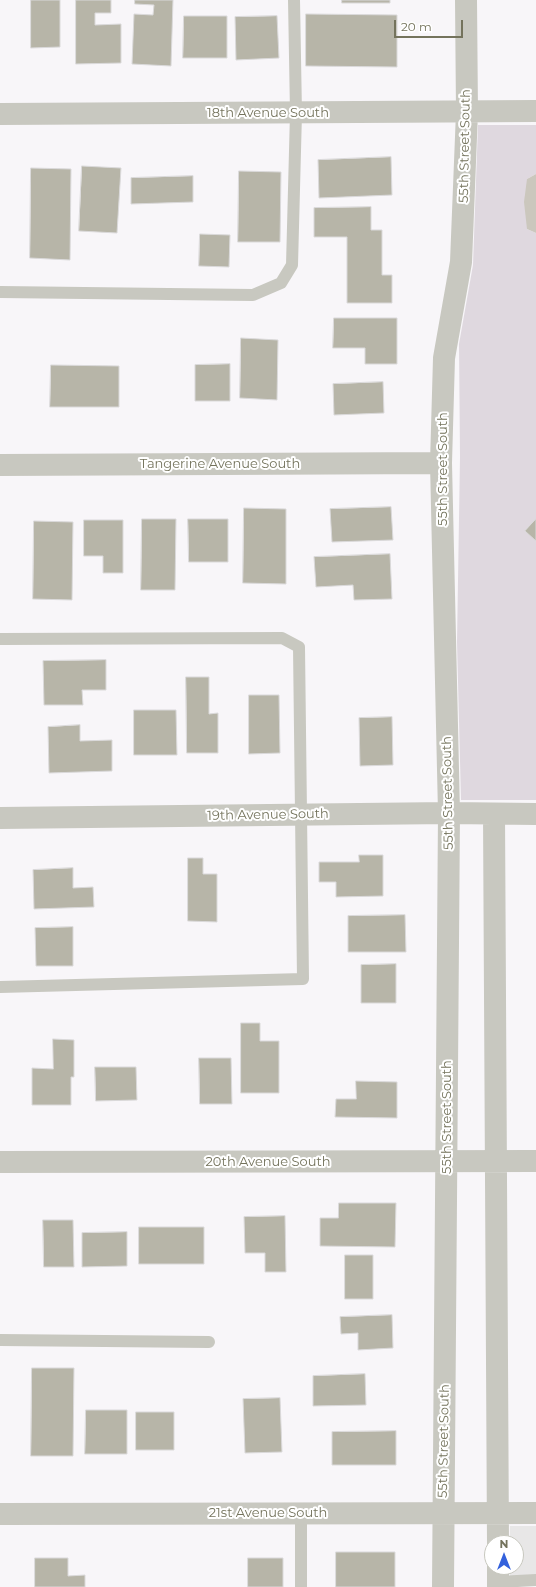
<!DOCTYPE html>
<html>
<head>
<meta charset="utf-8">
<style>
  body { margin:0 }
  #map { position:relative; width:536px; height:1587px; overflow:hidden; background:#f8f6f9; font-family:Montserrat,sans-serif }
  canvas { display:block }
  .north { position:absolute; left:484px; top:1535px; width:40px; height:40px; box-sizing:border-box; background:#fff; border:1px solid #c7c7be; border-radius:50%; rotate:0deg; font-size:11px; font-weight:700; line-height:16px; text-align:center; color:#74735c }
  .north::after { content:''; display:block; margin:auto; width:14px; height:18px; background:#3361dc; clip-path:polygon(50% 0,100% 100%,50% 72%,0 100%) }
  .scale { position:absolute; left:394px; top:20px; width:69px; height:18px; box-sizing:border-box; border:2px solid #74735c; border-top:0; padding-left:5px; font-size:12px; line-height:14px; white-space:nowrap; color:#74735c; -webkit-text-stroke:3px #fff; paint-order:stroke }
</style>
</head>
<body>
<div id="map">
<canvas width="536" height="1587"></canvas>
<div class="north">N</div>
<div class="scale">20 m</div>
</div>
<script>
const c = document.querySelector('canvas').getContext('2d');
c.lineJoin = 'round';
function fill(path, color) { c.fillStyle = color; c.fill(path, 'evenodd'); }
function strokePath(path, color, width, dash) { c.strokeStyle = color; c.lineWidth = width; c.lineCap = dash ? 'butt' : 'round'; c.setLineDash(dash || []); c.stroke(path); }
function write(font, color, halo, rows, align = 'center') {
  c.font = font + ' Montserrat,sans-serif'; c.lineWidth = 4; c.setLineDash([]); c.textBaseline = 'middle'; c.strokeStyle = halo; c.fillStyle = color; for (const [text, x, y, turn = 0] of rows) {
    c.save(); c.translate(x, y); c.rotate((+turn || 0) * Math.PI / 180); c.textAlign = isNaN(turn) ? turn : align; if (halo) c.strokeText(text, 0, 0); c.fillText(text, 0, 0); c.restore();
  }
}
const built = new Path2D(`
  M510,1526h26v59l-26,2v-20h6v-24h-6z`);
const green = new Path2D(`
  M478,125h58v49l-9,5v50l9,4v567h-75l-4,-158 3,-185 -1,-113 14,-79z`);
const water = new Path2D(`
  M536,174v59l-9,-4 -3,-27 3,-23z`);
const building = new Path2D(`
  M31,0h29v47l-29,1z
  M76,0h35v13h-16v12l26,-1v39l-45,1z
  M135,0h38l-2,66 -39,-2 2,-50 19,1 1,-10 -19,-1z
  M342,0h48v3h-48z
  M306,14l91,1v52l-91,-1z
  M184,16h43v42h-44z
  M277,16l2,42 -43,2 -1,-43z
  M391,157l1,38 -73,3 -1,-38z
  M82,166l39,2 -4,65 -38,-2z
  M31,168l40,1 -1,91 -40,-2z
  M239,171l42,1 -1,70h-42z
  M193,176v26l-62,2v-26z
  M371,207v23h11v45h10v28h-45v-66h-33v-29z
  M200,234l30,1 -1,32 -30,-1z
  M334,318h63v46h-32v-16h-32z
  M241,338l37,2 -1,60 -37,-2z
  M230,364v37h-35v-36z
  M51,365l68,1v41h-69z
  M383,382l1,31 -50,2 -1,-31z
  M391,507l2,33 -61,2 -2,-33z
  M244,508l42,1v75l-43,-1z
  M142,519h34l-1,71h-34z
  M188,519h40v43h-39z
  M536,519v22l-11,-10z
  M84,520h39v53h-20v-17h-19z
  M34,521l39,1 -1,78 -39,-1z
  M390,554l2,45 -38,1 -1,-15 -37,2 -2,-30z
  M106,660v30h-24l1,15h-39l-1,-44z
  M186,677h23v37l9,-1v40h-31z
  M249,695h30l1,58 -31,1z
  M134,710h42l1,45h-43z
  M392,717l1,48 -33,1 -1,-48z
  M80,725v16l32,-1v31l-63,2 -1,-46z
  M359,855h24v41l-47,1v-15h-17v-20h40z
  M188,858h15v16h14v48l-29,-1z
  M73,868v20l20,-1 1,20 -60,2 -1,-39z
  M405,915l1,37h-58v-36z
  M73,927v39h-37l-1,-38z
  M396,964v39h-35v-38z
  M241,1023h19v18h19v52h-38z
  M53,1039l21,1v37h-3v28h-39v-37l21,1z
  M199,1058h32l1,46h-32z
  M95,1067h41l1,33 -41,1z
  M356,1081l41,1v36l-62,-1 1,-18h20z
  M339,1203h57l-1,44 -75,-1v-28h18z
  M285,1216l1,56h-21v-19h-20l-1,-36z
  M43,1220h30l1,47h-30z
  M139,1227h65v37h-65z
  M127,1232v34l-45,1v-34z
  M345,1255h28v44h-28z
  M392,1315l1,33 -35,2v-17l-17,1 -1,-17z
  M32,1368h42l-1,88h-42z
  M365,1374l1,31 -53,1v-30z
  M280,1398l2,54 -37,1 -2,-54z
  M86,1410h41v44h-42z
  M136,1412h38v38h-38z
  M396,1431v34h-64v-33z
  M336,1552h59v35h-59z
  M35,1558h33v18l17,-1v12h-50z
  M248,1558h35v29h-35z`);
const lane = new Path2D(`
  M0,292l253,3 28,-12 11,-18 4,-152 -2,-113
  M0,639l282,-1 17,9 4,332 -303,8
  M0,1340l209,2
  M301,1513v74
  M498,1582l38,-2`);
const street = new Path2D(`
  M0,114l536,-3
  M0,465l441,-2
  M494,814l4,729
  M0,818l449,-5 87,1
  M0,1162l536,-1
  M0,1514l536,-1
  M498,1567v20
  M443,1587l6,-774 -8,-350 3,-105 17,-96 6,-150 -1,-112`);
const streetNames = [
  ["18th Avenue South",268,113],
  ["55th Street South",465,146,-89],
  ["Tangerine Avenue South",220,464],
  ["55th Street South",443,469,-90],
  ["55th Street South",448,793,-91],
  ["19th Avenue South",268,815,-1],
  ["55th Street South",447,1117,-90],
  ["20th Avenue South",268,1162],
  ["55th Street South",444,1441,-89],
  ["21st Avenue South",268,1513]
];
fill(built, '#e8e7e7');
fill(green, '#dfd8df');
fill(water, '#cbc7bd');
fill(building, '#b7b5a8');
strokePath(building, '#dad9da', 1);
strokePath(lane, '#c8c8c0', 12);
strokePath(street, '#c8c8c0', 22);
write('13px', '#74735c', '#fff', streetNames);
</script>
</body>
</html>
